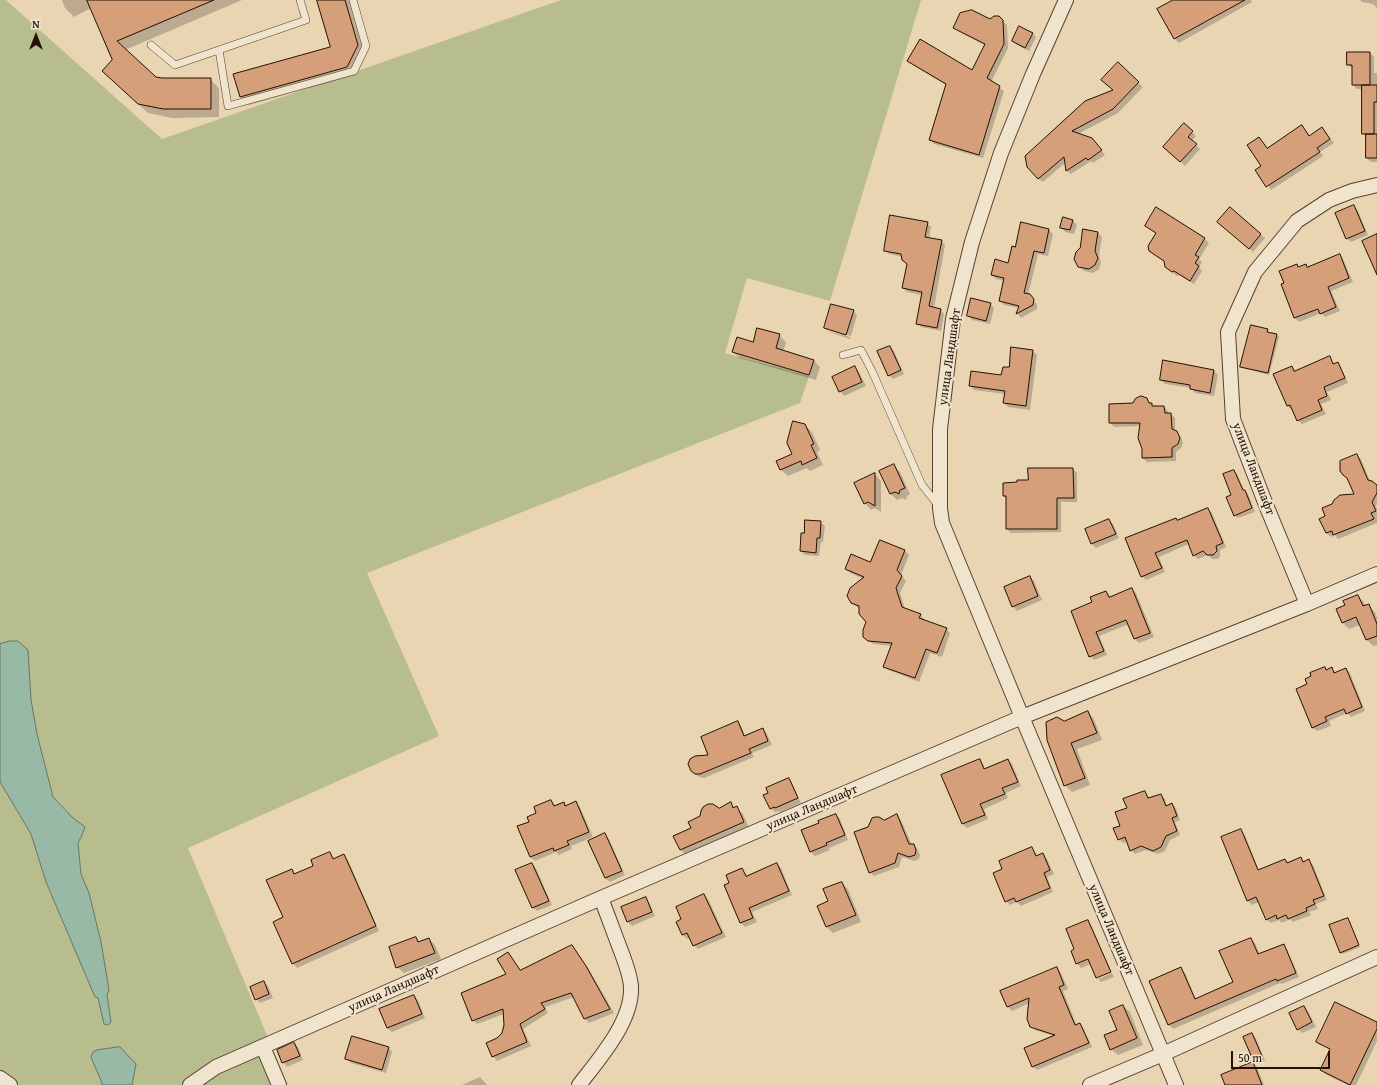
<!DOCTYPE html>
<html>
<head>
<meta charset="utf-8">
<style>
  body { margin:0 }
  #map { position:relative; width:1377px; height:1085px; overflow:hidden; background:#ead5b3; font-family:"Gentium Book Plus",serif }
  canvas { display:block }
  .north { position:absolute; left:16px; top:16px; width:40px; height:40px; -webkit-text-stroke:3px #f1e4ce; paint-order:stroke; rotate:0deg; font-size:11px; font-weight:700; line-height:16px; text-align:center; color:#251004 }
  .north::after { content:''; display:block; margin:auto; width:14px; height:18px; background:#251004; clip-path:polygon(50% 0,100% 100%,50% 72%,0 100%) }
  .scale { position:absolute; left:1231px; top:1051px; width:99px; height:18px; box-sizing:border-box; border:2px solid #251004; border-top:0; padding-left:5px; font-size:12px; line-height:14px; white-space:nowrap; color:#251004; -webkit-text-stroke:3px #f1e4ce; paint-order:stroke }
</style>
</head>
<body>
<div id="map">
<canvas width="1377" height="1085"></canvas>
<div class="north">N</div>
<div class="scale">50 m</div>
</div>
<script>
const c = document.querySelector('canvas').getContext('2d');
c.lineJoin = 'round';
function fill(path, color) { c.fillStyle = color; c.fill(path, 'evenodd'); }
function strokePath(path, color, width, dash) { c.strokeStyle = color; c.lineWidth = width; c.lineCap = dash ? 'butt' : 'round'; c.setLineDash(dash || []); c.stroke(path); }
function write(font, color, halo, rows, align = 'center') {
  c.font = font + ' "Gentium Book Plus",serif'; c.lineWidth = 4; c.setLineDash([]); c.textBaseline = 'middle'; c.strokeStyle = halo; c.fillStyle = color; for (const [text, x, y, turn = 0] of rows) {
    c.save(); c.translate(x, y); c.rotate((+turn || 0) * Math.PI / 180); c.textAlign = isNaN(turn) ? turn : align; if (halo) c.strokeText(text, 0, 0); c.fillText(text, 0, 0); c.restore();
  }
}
const green = new Path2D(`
  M0,0h6l156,139 399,-139h360l-91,301 -83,-23 -22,75 84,23 -9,27 -433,170 72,163 -251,112 100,237h-288z`);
const water = new Path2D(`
  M10,641h8l10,9 3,50 6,34 16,63 20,21 12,9 -3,8 -4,8 3,31 8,19 12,49 8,48 -2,5 4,27 -3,3 -4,-1 -6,-26 -3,-1 -49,-115 -15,-48 -31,-52v-138z
  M120,1047l16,17 -4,21h-30v-2l-11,-26 2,-5 4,-2z`);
const shadow = new Path2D(`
  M62,0h180l-117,50 31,28 54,1 9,9v29l-47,1 -24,-5 -36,-34 1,-19 -22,-52 -17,9 -9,-9z
  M318,0h33l15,55 -10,20 -107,30 -9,-9 91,-48z
  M1176,0h75l1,2 -73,41 -4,-4z
  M1360,0h17v8l-4,-4 -11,-2z
  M998,17l9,8 1,23 -17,34 13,9 -21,67 -49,-14 -4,-5 16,-54 -33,-20 -4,-4 64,10 13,-25 -28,-15 -4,-4 36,-6z
  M1032,33l4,4 -7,14 -12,-6 -4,-4z
  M1370,53l4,4v16h3v89h-6l-4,-4v-21l-4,-4v-44h-6l-4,-4v-16l-5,-4z
  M1118,64l25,23 -25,26 -40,21 14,4 13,17 -12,8 -2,-2 -20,13 -4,-3 -1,-9 -23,20 -5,-4 47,-76 29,-11z
  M1185,125l11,11 -4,5 8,8 -15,17 -16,-15z
  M1302,126l8,10 12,-8 12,15 -14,9 3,4 -52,34 -14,-20 5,-4 5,-17z
  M1354,207l4,4 10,24 -17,7 -4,-4z
  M1230,209l35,29 -12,14 -30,-26z
  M1073,221l4,4 -3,9 -9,-2 -4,-5z
  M927,223l4,4 -2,12 12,2 4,4 -11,63 6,2 4,4 -3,17 -20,-4 -4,-4 5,-28 -15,-3 -4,-4 5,-24 -5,-7 -14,-3 -4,-4z
  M1146,226l58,12 5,5 -10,16 3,3 -3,5 3,4 -8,13 -15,-9 -2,1 -7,-5 -4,-5 -1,-4 -15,-11 7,-17z
  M1049,230l4,4 -5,22 -10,-2 -10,41 9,9v5l-16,9 -3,-4 1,-6 -15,-3 -4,-4 4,-20 -8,-2 -4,-4 17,-11 7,-16z
  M1098,233l4,4 -3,19 2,7 -2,6 -6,4 -9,-2 -5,-5z
  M1339,255l4,4 10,23 -22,9 9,20 -15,6 -4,-4 -22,9 -4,-4 -13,-34 3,-1 14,-15h9z
  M990,304l4,4 -4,16 -18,-4 -4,-5z
  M853,311l4,4 -6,21 -23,-7v2l22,6v2l-21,-7 -4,-4z
  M1267,330l2,3 8,2 2,2 -10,38 -26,-7 -1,-2z
  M779,335l7,7 -3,10 30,8 7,7 -4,13 -76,-22 -7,-6 21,-9z
  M890,347l4,4 10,23 -11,5 -4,-4z
  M1033,351l4,4 -7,55 -22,-3 -4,-4 1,-9 -31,-4 -4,-4 32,-10 8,-8z
  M1329,358l5,6 3,-1 4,4 7,16 -21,9 4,8 -10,4 5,10 -24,10 -4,-4 -5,-11 -1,1 -5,-4 5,-39 4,4z
  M855,368l4,4 7,14 -22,10 -4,-5z
  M1214,371l4,4 -4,21 -19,-3 -4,-5 -26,-4 -4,-4z
  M1146,399l8,8h10l4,4v3h3l4,4v14l6,5 2,6 -2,5 -5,4v9l-29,1 -4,-4 -3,-32 -26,1 -4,-4 23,-19z
  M805,425l7,7 8,18 -3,2 6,13 -13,6 -3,-3 -19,8 -7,-6 -4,-9 16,-7z
  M1357,455l4,4 9,22 7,6v17l-1,2 1,3v14l-39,16 -3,-4 -4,2 -5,-4 29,-38z
  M893,466l7,6 10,22 -3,2 -1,4 -4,-2 -5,2 -6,-6z
  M1073,469l4,4v29h-16v30l-50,1 -4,-4v-30l-3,-3 25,-15z
  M1234,471l3,3 7,16 4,4 7,18 -17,6 -3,-3 -2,-20z
  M875,474l6,7v31l-6,-4 -4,2 -6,-7z
  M1208,509l4,4 14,34 -6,3v6l-2,3h-6l-4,-4 -10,4 -4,-4 -5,-11 -30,13 6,15 -19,8 -4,-4 -15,-37z
  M1109,520l4,4 6,14 -23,10 -4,-4z
  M820,522l5,4 -2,16h-2l-2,14 -14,-1 -4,-4z
  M880,541l25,10 4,4 -8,20 5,6 -6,12 5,16 15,5 4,5 -1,2 23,8 4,4 -8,24 -12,-4 -11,29 -30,-12 -5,-4 8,-20 -19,-2 -9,-8 3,-14 -8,-14 -7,-5 12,-24 -14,-6 -4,-4 25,-6z
  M1030,577l4,4 8,19 -25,11 -4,-5z
  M1132,589l4,4 18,44 -15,6 -4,-4 -6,-15 -30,12 8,19 -13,5 -4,-4 16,-64 5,5z
  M1358,596l6,6 2,4 2,-1 7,7 2,5v28l-4,1 -6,-6 -7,-15 -11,4 -6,-6 -6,-14 9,-4z
  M1324,668l3,3 5,-2 4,4 10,-4 4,4 15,38 -14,6 -4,-4 -18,8 2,5 -14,5 -5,-4 -4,-42 4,-8z
  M1088,712l6,7 8,21 -25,9 13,36 -18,7 -7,-7 -1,-63z
  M737,722l4,4 5,11 17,-8 4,5 5,11 -20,8 2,4 -50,21 -4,-1 -4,-2 -5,-5 19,-14z
  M979,760l4,4 2,5 23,-9 4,4 9,22 -15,7 2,5 -24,11 4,10 -21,9 -4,-4 -20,-48z
  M788,779l4,4 9,20 -21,9 -1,-1 -4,1 -5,-4z
  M1145,792l5,7 11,-4 4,4 2,7 5,-2 4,4 4,12 -5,2 5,13 -10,5 -5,11 -7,3 -12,-4 -11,4 -4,-4 -3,-9 -5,2 -4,-4 2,-13 7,-18z
  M551,801l5,5 7,-3 4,4 9,-4 4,4 13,30 -22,9 1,3 -13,6 -3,-3 -21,9 -5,-4v-35z
  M731,804l12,10 6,14 -62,28 -6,-6 11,-22 27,-19z
  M836,815l4,4 8,21 -19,8 1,2 -15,6 -4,-4 -9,-21 18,-7z
  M897,816l4,4 11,25h2l4,5 2,5 -1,4 -5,2 -12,-4 -3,10 -25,9 -4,-4 14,-51z
  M1241,830l4,5 14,35 26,-10 4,3 12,-4 4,3 4,-1 4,4 14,35 -11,4 2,5 -9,3 2,3 -18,7 -3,-3 -8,4 -3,-3 -8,3 -5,-4 -7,-17 -7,3 -4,-4 -26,-63z
  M605,835l4,4 16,36 -15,7 -5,-4z
  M1032,849l4,4 1,4 6,-3 4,5 7,15 -7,3 6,15 -32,14 -4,-4 -7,3 -4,-4 -3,-31z
  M329,853l6,7 9,-4 4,4 31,71 -82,37 -4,-5 -9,-45 8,-48 4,4 18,-7z
  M532,864l4,4 16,37 -15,6 -4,-4z
  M777,864l4,4 11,27 -40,17 5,10 -12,5 -4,-4 -15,-37 5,-2 11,-15 5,7z
  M842,883l6,6 13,33 -28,11 -6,-6 2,-25z
  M704,895l4,4 18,38 -28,12 -4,-4 -3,-8 -4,2 -4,-4 -6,-13 6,-2z
  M645,898l4,4 6,14 -23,10 -4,-4 -6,-14z
  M1348,919l12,28 -17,7 -2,-2z
  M1087,921l4,4 20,46 -14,6v1l-6,-14 -10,4 -4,-5 -2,-13z
  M416,938l4,4 9,-3 6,6 6,14 -37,14 -7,-6z
  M1250,939l5,4 5,12 23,-10 4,4 12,28 -17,7 -2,-1 -107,46 -4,-4 -19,-44 31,-13 4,5 11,26 38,-16z
  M576,951l14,20 24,42 -25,10 -4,-4 -11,-22 -29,10 3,6 -25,16 8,17 -34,15 -4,-5 5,-17 5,-5 2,-9 -1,-11 -27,10 -4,-4 35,-46v-21l13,18z
  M1057,968l4,5 7,16 -5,2 14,35 3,-2 4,5 8,18 -55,23 -5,-4 22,-30 -19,-6 -4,-4 -2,-23 -17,8 -4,-4z
  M1112,973l2,4 -13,5 -3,-3z
  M264,982l4,4 5,12 -13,5 -4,-4z
  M414,996l4,4 7,18 -33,14 -5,-4z
  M1123,1006l7,6 13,33 -25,10 -7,-6 7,-18z
  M1304,1007l4,4 8,16 -14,6 -4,-4z
  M1377,1023v18l-21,44h-8l-23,-11 -4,-4 9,-20 -9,-4 13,6 1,-2 -14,-7v3l-4,-4z
  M1252,1034l4,4 9,23 -7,3 -5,-4z
  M294,1043l4,4 5,13 -16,7 -4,-5z
  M388,1048l4,4 -6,21 -35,-10 -4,-4z
  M1253,1063l4,4 7,18h-38z
  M480,1077l7,8h-25z`);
const building = new Path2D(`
  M87,0h127l-97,41 39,36 6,1h49v31h-48l-25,-5 -36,-33 10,-11z
  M317,0h28l13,45 -11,22 -107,30 -7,-23 97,-27z
  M1173,0h72l-71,39 -17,-30z
  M972,10l18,9 4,-3h5l4,4 1,24 -17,34 13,8 -21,69 -50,-15 17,-56 -39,-23 13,-22 52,31 13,-26 -32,-16 7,-15z
  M1019,26l14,7 -8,15 -13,-7z
  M1347,52h23v33h-18v-20h-5z
  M1118,62l21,20 -26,27 -41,22 20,7 10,12 -14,10 -2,-2 -20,13 -2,-14 -26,22 -11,-12 -2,-11 60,-55 28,-11 -12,-10z
  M1362,85h15v17h-3v32h-12z
  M1184,123l9,8 -5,6 9,7 -17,18 -17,-15z
  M1302,125l7,11 13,-9 8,12 -13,9 3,4 -54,35 -11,-17 6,-4 -14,-21 12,-8 8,11z
  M1366,134h11v24h-11z
  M1354,205l11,26 -19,8 -11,-26z
  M1156,207l49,31 -10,17 4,2 -4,6 4,3 -9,15 -16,-10 -2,1 -7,-5 -1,-6 -15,-10 -1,-5 8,-13 -11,-7z
  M1230,207l31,27 -12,15 -32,-27z
  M890,215l38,7 -3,15 17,3 -13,66 12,3 -4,19 -21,-4 6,-32 -20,-4 5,-24 -5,-4 -1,-6 -17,-3z
  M1063,217l10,3 -3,10 -10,-2z
  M1021,222l28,7 -5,24 -10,-2 -10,42 6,1 4,5 -1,6 -17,9 3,-8 -20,-5 5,-23 -13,-3 4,-16 13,4 4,-17 3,1z
  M1083,229l15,3 -3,19 3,7 -3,7 -6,4 -11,-2 -4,-8 2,-7 4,-4z
  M1377,234v41l-15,-34z
  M1340,254l9,24 -21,9 8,20 -16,7 -2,-5 -24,9 -13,-34 3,-1 -5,-12 18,-7 1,3 8,-3 1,3z
  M971,298l20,5 -5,18 -19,-5z
  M831,304l23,6 -8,25 -22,-7z
  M1251,325l17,4 -1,3 10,2 -9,39 -28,-6z
  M757,328l23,6 -4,14 38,12 -5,15 -77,-23 5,-15 16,5z
  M890,346l11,24 -13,6 -11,-25z
  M1011,347l22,3 -7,56 -23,-3 2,-12 -36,-5 2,-15 30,4 2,-8h6z
  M1330,356l3,8 5,-2 7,16 -21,9 3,9 -9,4 4,10 -25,11 -7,-16 -3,1 -14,-32 19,-8 2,5z
  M1163,360l51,10 -4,23 -20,-4v-4l-30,-5z
  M855,366l7,16 -23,10 -7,-15z
  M1141,396l6,2 2,5h3v3h12l1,7h6l1,16 5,2 3,7 -2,6 -6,4v9l-30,1v-9l-4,-11 2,-15h-31v-19l24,-1 2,-4z
  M793,421l12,3 9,20 -3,1 6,13 -15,7 -1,-4 -21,9 -4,-9 16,-7 -5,-11z
  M1357,454l11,26 4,1 5,4v8l-5,9 4,9 -5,2 3,6 -41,16 -1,-4 -6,2 -7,-14 6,-3 -3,-8 10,-4 2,-4 6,-5 14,-1 -7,-16 -4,-3 -3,-4v-10z
  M894,464l11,24 -5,2 -1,4 -4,-2 -5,2 -11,-23z
  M1028,468h45l1,30h-17v31h-51v-33h-3v-13l14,-1v-2h11z
  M1234,470l9,20h2l7,18 -18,8 -8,-19 5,-2 -8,-21z
  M875,473v33l-7,-4 -4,2 -10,-21z
  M1208,508l15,35 -7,3 1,5 -4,4h-6l-4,-4 -10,5 -6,-16 -32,13 7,15 -21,9 -16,-39 51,-20 1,2z
  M1109,519l7,15 -25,10 -6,-15z
  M805,520l16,1 -1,17h-3l-1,15 -16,-2 1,-18h3z
  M880,540l25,10 -8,20 5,6 -6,12 6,19 19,7 -2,4 28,10 -10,25 -11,-4 -11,29 -32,-11 9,-24 -24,-2 -5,-4v-7l3,-8 -7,-8v-8l-8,-3 -4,-7 3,-8 14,-11 -19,-8 6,-15 19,8z
  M1030,576l8,20 -26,11 -8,-20z
  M1132,588l18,45 -16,6 -8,-19 -30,12 8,19 -15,6 -18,-46 21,-9 -2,-5 16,-6 3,6z
  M1358,595l5,11 6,-2 8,20v12l-11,4 -10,-23 -14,6 -6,-14 9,-4 -2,-4z
  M1325,667l1,3 6,-3 2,6 12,-5 16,39 -16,7 -2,-5 -19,8 2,4 -15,7 -16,-39 11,-5 -2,-5 6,-3 -1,-3z
  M1088,711l9,22 -26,10 14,35 -21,8 -17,-46 -1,-18 11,-5 7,4z
  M738,721l6,15 19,-8 5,13 -19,8 2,4 -51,21h-5l-4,-3 -3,-7 2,-5 5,-3 13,-1 -7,-18z
  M980,759l4,10 24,-10 10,23 -16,6 3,6 -25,10 5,11 -23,9 -21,-49z
  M789,778l9,20 -23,10 -1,-1 -4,2 -7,-14 5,-2 -2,-5z
  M1145,791l3,7 13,-4 5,12 6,-3 5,13 -5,2 5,13 -11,5 -5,11 -8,4 -12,-5 -11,5 -5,-14 -7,3 -5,-12 7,-2 -5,-14 12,-4 -4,-9z
  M551,800l3,6 10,-4 1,4 11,-5 13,31 -22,9 2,4 -15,6 -1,-3 -23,9 -13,-31 12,-4 -2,-5 9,-4 -2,-6z
  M731,802l2,6 4,-2 7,16 -64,28 -7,-14 18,-8 -3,-6 12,-6 1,-5 2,-4 5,-3h5l6,4z
  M836,814l9,21 -19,8 1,2 -17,7 -9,-22 18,-7 -1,-2z
  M897,814l12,30h5l2,6 -1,5 -6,2 -11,-4 -3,10 -26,10 -15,-41 14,-5 4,-9 3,-1h4l5,3z
  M1241,829l17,41 27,-11 2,4 14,-6 2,5 6,-3 15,37 -11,4 2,4 -9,4 1,3 -19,8 -2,-4 -9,4 -1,-4 -10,5 -10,-23 -9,4 -26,-64z
  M605,833l17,38 -17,7 -17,-37z
  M1032,847l4,9 7,-3 7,17 -6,3 6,15 -34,14 -2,-4 -9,4 -12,-29 9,-4 -3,-8z
  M330,852l3,7 11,-5 32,72 -84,38 -19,-42 10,-5 -17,-37 26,-11 2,5 19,-8 -2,-6z
  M532,863l17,38 -17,7 -17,-38z
  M777,863l12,28 -40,17 4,10 -13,5 -16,-38 5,-2 -3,-8 16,-7 4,8z
  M842,882l14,33 -30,12 -9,-21 11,-5 -5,-12z
  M704,894l18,39 -29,13 -6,-13 -5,2 -6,-13 5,-3 -5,-12z
  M646,897l6,15 -25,10 -6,-15z
  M1348,918l11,27 -19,8 -11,-28z
  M1088,920l23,52 -15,6 -8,-19 -12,5 -5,-13 3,-2 -8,-20z
  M416,937l2,5 11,-4 6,15 -39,15 -7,-21z
  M1251,938l7,16 26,-10 12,29 -19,8 -1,-2 -108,46 -19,-44 32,-14 14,32 38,-17 -14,-31z
  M572,945l14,21 24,43 -26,10 -13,-26 -30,10 4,6 -25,15 7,18 -35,15 -6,-14 11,-5 5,-5 2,-8 -1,-16 -31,12 -11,-28 45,-19 -9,-15 11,-7 12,18z
  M1057,967l7,18 -5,2 16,38 5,-2 9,20 -57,24 -8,-19 31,-13 -25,-8 -3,-8 2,-21 -22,9 -7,-16z
  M264,981l5,13 -14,6 -5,-13z
  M414,995l8,19 -35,14 -8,-19z
  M1335,1002l42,20v7l-27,56 -30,-15 10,-21 -14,-7z
  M1123,1005l14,33 -27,12 -6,-15 13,-5 -8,-19z
  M1304,1006l8,16 -15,8 -8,-17z
  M1252,1033l10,23 -9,4 -10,-23z
  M352,1036l37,11 -7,23 -37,-11z
  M294,1042l6,14 -18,7 -5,-13z
  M1253,1062l9,23h-37l-4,-10z`);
const lane = new Path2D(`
  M151,45l24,20 131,-45 -6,-20
  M219,50l9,56 126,-35 12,-25 -13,-46
  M843,355l18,-5 11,21 50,114 16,20`);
const street = new Path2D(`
  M1066,0l-33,74 -32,79 -29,89 -19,77 -13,110v79l2,15 80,194 141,337 214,-97
  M1307,604l-41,-99 -33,-86 -5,-87 27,-60 42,-51 32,-21 23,-9 25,-6
  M263,1047l16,38
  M0,1078l10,7
  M190,1085l26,-18 385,-169 421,-181 285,-113 70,-30
  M579,1085c20,-26 54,-64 52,-99 -1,-12 -6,-24 -10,-35 -7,-18 -13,-35 -20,-53
  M1090,1085l73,-31 13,31`);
const streetNames = [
  ["улица Ландшафт",950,357,-82],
  ["улица Ландшафт",1253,469,69],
  ["улица Ландшафт",812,808,-23],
  ["улица Ландшафт",1111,930,67],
  ["улица Ландшафт",394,989,-24]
];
fill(green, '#b7bd8c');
fill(water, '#99b9a7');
strokePath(water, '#6b7566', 1);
fill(shadow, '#0003');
fill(building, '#d59f79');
strokePath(building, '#251004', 1);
strokePath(lane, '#564130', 8);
strokePath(street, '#564130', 16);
strokePath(lane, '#f1e4ce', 7);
strokePath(street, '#f1e4ce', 14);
write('13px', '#251004', '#f1e4ce', streetNames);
</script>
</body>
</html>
